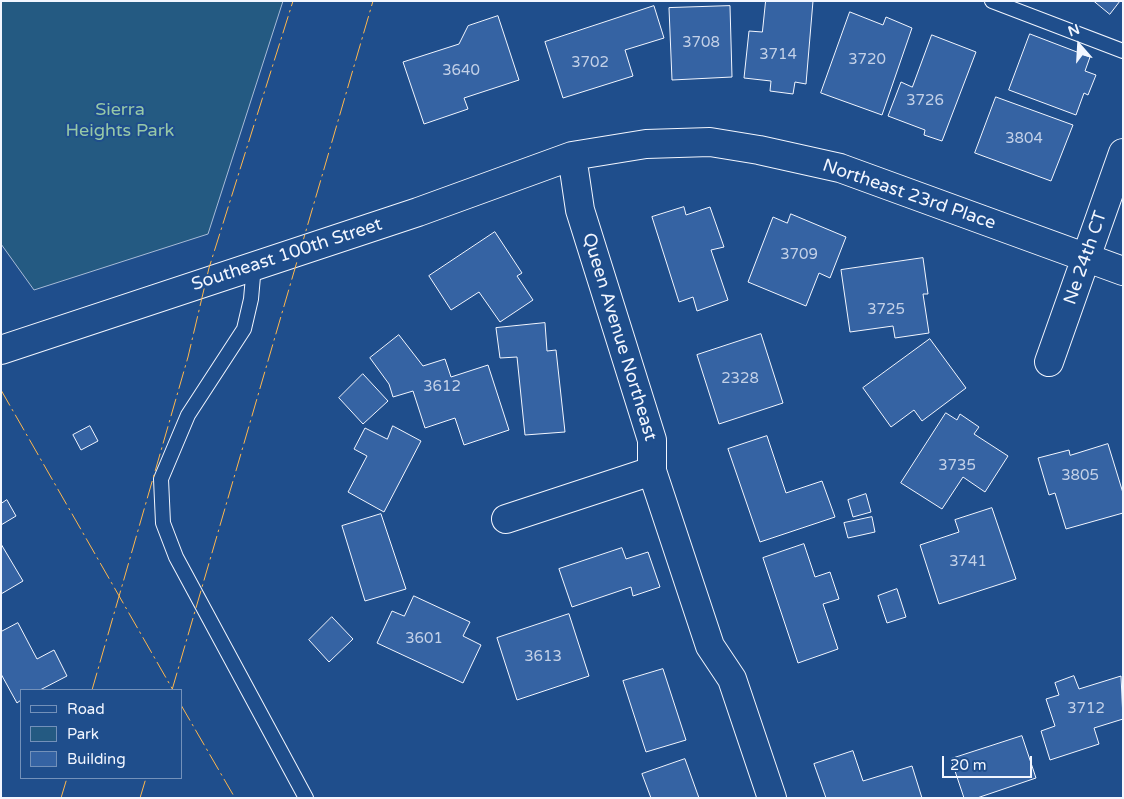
<!DOCTYPE html>
<html>
<head>
<meta charset="utf-8">
<style>
  body { margin:0 }
  #map { position:relative; width:1124px; height:799px; overflow:hidden; background:#1f4e8c; font-family:"Varela Round",sans-serif }
  canvas { display:block }
  .frame { position:absolute; inset:0; border:2px solid #f2f6ff; pointer-events:none }
  .legend { position:absolute; left:20px; top:689px; width:162px; height:90px; box-sizing:border-box; background:#1f4e8c; border:1px solid #7391ba; margin:0; padding:6px 9px; list-style:none; font-size:15px; color:#f2f6ff }
  .legend li { display:flex; align-items:center; gap:10px; height:25px }
  .legend b { width:25px; border:1px solid #7391ba }
  .north { position:absolute; left:1054px; top:20px; width:50px; height:50px; -webkit-text-stroke:4px #1f4e8c; paint-order:stroke; rotate:341deg; font-size:14px; font-weight:700; line-height:20px; text-align:center; color:#f2f6ff }
  .north::after { content:''; display:block; margin:auto; width:18px; height:22px; background:#f2f6ff; clip-path:polygon(50% 0,100% 100%,50% 72%,0 100%) }
  .scale { position:absolute; left:942px; top:756px; width:90px; height:22px; box-sizing:border-box; border:2px solid #f2f6ff; border-top:0; padding-left:6px; font-size:15px; line-height:18px; white-space:nowrap; color:#f2f6ff; -webkit-text-stroke:4px #1f4e8c; paint-order:stroke }
</style>
</head>
<body>
<div id="map">
<canvas width="1124" height="799"></canvas>
<div class="frame"></div>
<ul class="legend">
<li><b style="height:6px;background:#1f4e8c"></b>Road</li>
<li><b style="height:14px;background:#245a82"></b>Park</li>
<li><b style="height:14px;background:#3563a3"></b>Building</li>
</ul>
<div class="north">N</div>
<div class="scale">20 m</div>
</div>
<script>
const c = document.querySelector('canvas').getContext('2d');
c.lineJoin = 'round';
function fill(path, color) { c.fillStyle = color; c.fill(path, 'evenodd'); }
function strokePath(path, color, width, dash) { c.strokeStyle = color; c.lineWidth = width; c.lineCap = dash ? 'butt' : 'round'; c.setLineDash(dash || []); c.stroke(path); }
function write(font, color, halo, rows, align = 'center') {
  c.font = font + ' "Varela Round",sans-serif'; c.lineWidth = 4; c.setLineDash([]); c.textBaseline = 'middle'; c.strokeStyle = halo; c.fillStyle = color; for (const [text, x, y, turn = 0] of rows) {
    c.save(); c.translate(x, y); c.rotate((+turn || 0) * Math.PI / 180); c.textAlign = isNaN(turn) ? turn : align; if (halo) c.strokeText(text, 0, 0); c.fillText(text, 0, 0); c.restore();
  }
}
const green = new Path2D(`
  M1,1h282l-75,233 -174,56 -33,-46z`);
const building = new Path2D(`
  M766,1h47l-7,83 -11,-2 -2,12 -23,-3 1,-10 -27,-3 5,-47 13,1z
  M1094,1h26l-10,13z
  M654,6l10,32 -39,12 8,26 -70,22 -18,-56z
  M730,6l2,71 -60,3 -3,-72z
  M850,12l33,13 3,-8 26,11 -30,87 -61,-22z
  M498,16l21,64 -55,18 4,11 -44,15 -21,-62 56,-18 9,-18z
  M1030,34l60,23 -5,14 11,4 -8,20 -4,-2 -8,22 -67,-25z
  M932,35l44,17 -34,89 -18,-6 1,-5 -37,-14 13,-34 11,5z
  M996,97l77,28 -22,56 -76,-28z
  M684,207l2,8 24,-8 14,40 -13,3 17,50 -31,11 -4,-14 -14,5 -27,-85z
  M791,214l55,23 -16,41 -11,-5 -13,33 -58,-24 25,-65 14,6z
  M495,232l27,41 -5,3 16,24 -33,22 -21,-30 -28,18 -22,-34z
  M923,258l5,36h-5l6,39 -34,5 -2,-12 -43,6 -9,-62z
  M545,323l2,28 9,-1 9,82 -40,3 -8,-78 -17,1 -4,-30z
  M761,334l22,69 -64,21 -22,-69z
  M399,335l24,31 22,-7 6,18 37,-12 21,65 -45,15 -9,-27 -30,10 -12,-37 -20,6 -4,-13 -19,-26z
  M930,339l36,49 -44,33 -8,-11 -23,17 -28,-39z
  M363,374l25,27 -25,23 -24,-26z
  M946,413l11,7 3,-6 19,13 -5,7 34,22 -23,36 -22,-15 -21,32 -41,-26z
  M90,426l8,15 -17,9 -8,-15z
  M393,426l28,15 -37,71 -36,-20 19,-36 -13,-7 11,-21 22,11z
  M767,436l19,57 36,-12 13,36 -75,25 -32,-93z
  M1108,444l15,49v20l-57,16 -11,-36 -6,2 -11,-37 31,-8 1,5z
  M866,494l5,18 -18,5 -5,-17z
  M7,500l9,16 -15,9v-21z
  M992,508l24,71 -77,25 -19,-59 39,-13 -4,-12z
  M381,514l25,75 -41,12 -23,-75z
  M872,517l3,15 -27,6 -4,-15z
  M1,544l22,37 -22,13z
  M804,544l11,33 15,-5 9,27 -16,5 15,45 -40,14 -35,-105z
  M622,548l4,11 22,-7 12,35 -27,9 -2,-9 -59,20 -13,-38z
  M897,589l9,28 -19,6 -9,-27z
  M414,596l56,26 -7,14 18,9 -18,38 -86,-40 15,-32 12,5z
  M569,614l20,62 -72,24 -20,-62z
  M332,617l21,22 -24,23 -20,-22z
  M18,623l19,36 17,-9 13,26 -27,14h-19v10l-4,3 -16,-29v-42z
  M663,669l23,71 -40,12 -23,-71z
  M1074,676l5,13 42,-13 2,43 -29,9 5,16 -49,16 -9,-29 14,-5 -9,-27 13,-4 -4,-12z
  M1022,736l14,42 -59,20h-13l-13,-39z
  M853,751l10,30 49,-15 10,32h-96l-12,-34z
  M685,759l14,39h-48l-9,-24z`);
const lane = new Path2D(`
  M992,1l131,50
  M254,265l-3,34 -7,30 -56,86 -27,64 2,44 13,34 130,241`);
const street = new Path2D(`
  M572,156l8,54 72,230v31l58,175 22,33 40,119
  M1,350l417,-138 154,-56 74,-12 64,-2 49,8 81,18 283,103
  M1049,362l74,-209
  M506,519l146,-48`);
const power = new Path2D(`
  M1,390l172,300
  M92,690l96,-333 21,-89 84,-267
  M172,690l201,-689
  M181,705l54,93
  M61,798l6,-20
  M140,798l6,-20`);
const numberNames = [
  ["3708",701,43],
  ["3714",778,55],
  ["3720",867,60],
  ["3702",590,63],
  ["3640",461,71],
  ["3726",925,101],
  ["3804",1024,139],
  ["3709",799,255],
  ["3725",886,310],
  ["2328",740,379],
  ["3612",442,387],
  ["3735",957,466],
  ["3805",1080,476],
  ["3741",968,562],
  ["3601",424,639],
  ["3613",543,657],
  ["3712",1086,709]
];
const parkNames = [
  ["Sierra",120,110],
  ["Heights Park",120,131]
];
const streetNames = [
  ["Northeast 23rd Place",909,195,19],
  ["Southeast 100th Street",287,255,-18],
  ["Ne 24th CT",1086,258,-71],
  ["Queen Avenue Northeast",619,337,73]
];
fill(green, '#245a82');
strokePath(green, '#a8bbd7', 1);
fill(building, '#3563a3');
strokePath(building, '#f2f6ff', 1);
strokePath(lane, '#f2f6ff', 16);
strokePath(street, '#f2f6ff', 30);
strokePath(lane, '#1f4e8c', 14);
strokePath(street, '#1f4e8c', 28);
strokePath(power, '#ffb74d', 1, [18, 4, 2.5, 4]);
write('15px', '#c3d1e8', null, numberNames);
write('18px', '#97c8a6', '#1f4e8c', parkNames);
write('18px', '#f2f6ff', '#1f4e8c', streetNames);
</script>
</body>
</html>
